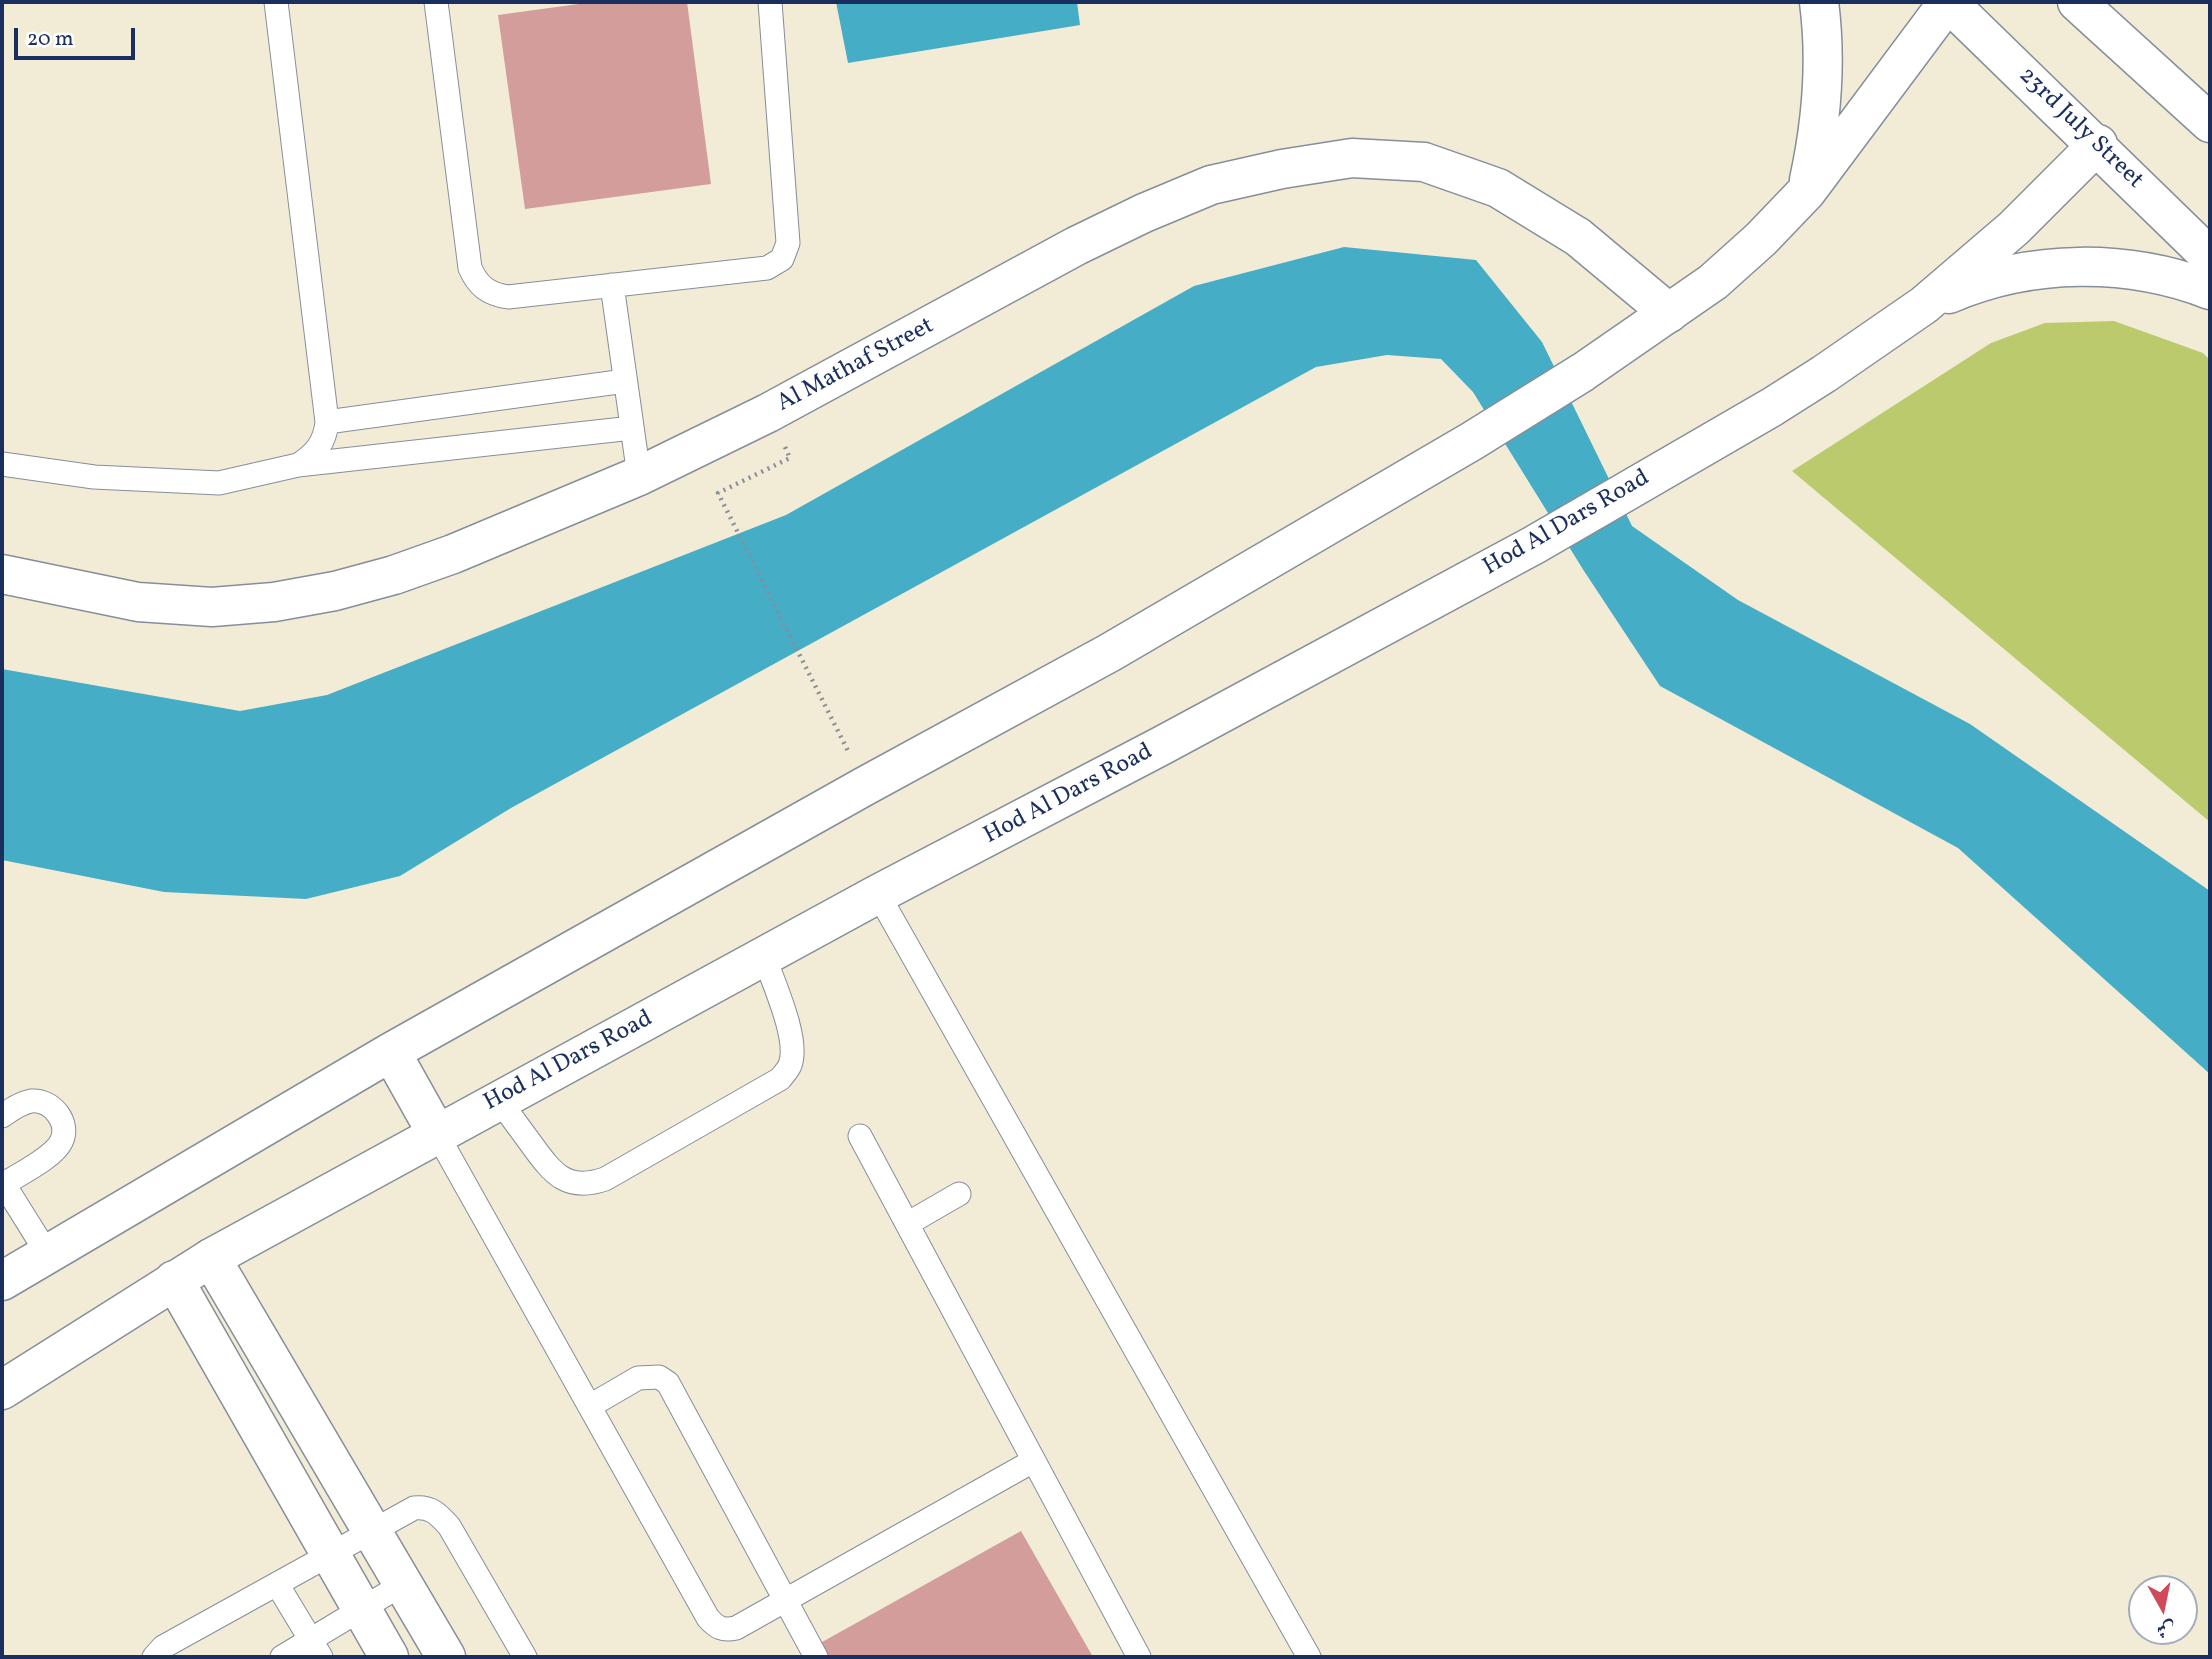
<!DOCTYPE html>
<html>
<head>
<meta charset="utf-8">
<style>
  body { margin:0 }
  #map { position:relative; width:2212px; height:1659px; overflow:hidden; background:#f2ecd7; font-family:Vollkorn,Amiri,serif }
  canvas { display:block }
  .frame { position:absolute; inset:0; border:4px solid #1b2f5e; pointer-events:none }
  .north { position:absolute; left:2128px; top:1575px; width:70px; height:70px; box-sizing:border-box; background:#fff; border:2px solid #a4acbf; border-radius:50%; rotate:171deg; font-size:19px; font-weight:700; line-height:28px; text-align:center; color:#1b2f5e }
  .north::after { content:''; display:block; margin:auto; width:24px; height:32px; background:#d1495b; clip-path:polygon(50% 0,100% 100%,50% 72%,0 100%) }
  .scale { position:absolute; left:14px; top:28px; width:121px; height:32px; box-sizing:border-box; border:4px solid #1b2f5e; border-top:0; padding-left:9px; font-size:21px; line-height:24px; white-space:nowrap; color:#1b2f5e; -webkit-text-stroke:5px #fff; paint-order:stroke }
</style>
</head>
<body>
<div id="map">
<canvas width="2212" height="1659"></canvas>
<div class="frame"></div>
<div class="north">ش</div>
<div class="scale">20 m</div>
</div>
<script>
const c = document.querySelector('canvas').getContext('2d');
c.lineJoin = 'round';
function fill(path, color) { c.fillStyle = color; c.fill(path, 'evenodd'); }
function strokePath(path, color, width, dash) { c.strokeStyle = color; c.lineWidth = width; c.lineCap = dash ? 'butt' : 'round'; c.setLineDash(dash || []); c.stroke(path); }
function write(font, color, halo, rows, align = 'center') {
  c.font = font + ' Vollkorn,serif'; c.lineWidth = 5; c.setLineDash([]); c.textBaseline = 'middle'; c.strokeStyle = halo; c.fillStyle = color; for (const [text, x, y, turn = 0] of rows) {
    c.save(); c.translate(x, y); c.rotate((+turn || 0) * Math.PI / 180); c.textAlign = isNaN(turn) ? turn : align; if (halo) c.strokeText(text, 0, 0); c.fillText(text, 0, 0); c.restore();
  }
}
const green = new Path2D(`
  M2114,321l89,32 7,7v462l-418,-351 199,-128 54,-20z`);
const water = new Path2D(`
  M836,2h241l3,23 -232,38z
  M1344,247l132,13 66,82 90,184 106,74 232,124 240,167v183l-252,-226 -298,-162 -76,-115 -111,-179 -32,-33 -54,-4 -71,12 -805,441 -111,68 -94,23 -142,-7 -162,-32v-191l238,42 87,-16 459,-180 408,-229z`);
const building = new Path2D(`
  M593,2h94l24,182 -186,25 -27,-194z
  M1021,1531l72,126h-271l-7,-11z`);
const path = new Path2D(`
  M785,447l5,11 -72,35 130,258`);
const service = new Path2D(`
  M276,2l51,420c-2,20 -11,32 -29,43
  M436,2l34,266c8,18 18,26 38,29l259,-29 15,-9 6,-16 -18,-241
  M612,285l27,191
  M327,422l298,-41
  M2,464l92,13 125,6 79,-18 334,-37
  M878,894l431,763
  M499,1100c11,15 22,30 33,45 21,29 35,47 73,34l175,-100c3,-4 8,-9 10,-14 10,-25 -17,-83 -26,-109
  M2,1116c9,-6 18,-13 29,-15 21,-2 40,22 30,41 -8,16 -42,32 -57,42
  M437,1134l271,484c9,10 15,13 28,10l297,-167
  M860,1136l279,521
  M2,1181l45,72
  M907,1224l52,-30
  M590,1406l48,-28 21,-1 9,6 148,274
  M277,1584l44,73
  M154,1657l9,-10 251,-139c17,-2 24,6 35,18l76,131
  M282,1657l121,-73`);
const minor = new Path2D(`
  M2,574l136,28 74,5 62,-5 61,-11 59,-16 59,-21 186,-78 129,-63 308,-167 68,-33 67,-28 71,-16 70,-11 72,4 74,26 80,49 91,76
  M211,1258l235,399
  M174,1280l215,377`);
const primary = new Path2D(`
  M2077,2l133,121
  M1809,180c13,-60 18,-117 10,-178
  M1949,294c82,-35 178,-36 261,-4
  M391,1052l46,82
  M2,1281l389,-229 474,-266 244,-133 363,-212 111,-69 130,-90 48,-43 46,-48 141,-189 262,255
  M2,1390l209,-132 667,-364 283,-148 373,-201 238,-138 52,-33 100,-69 90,-77 84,-84`);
const streetNames = [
  ["23rd July Street",2080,129,44],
  ["Al Mathaf Street",856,366,-28],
  ["Hod Al Dars Road",1567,524,-30],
  ["Hod Al Dars Road",1069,795,-28],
  ["Hod Al Dars Road",569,1062,-28]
];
fill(green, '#baca6d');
fill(water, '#46adc6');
fill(building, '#d29d9b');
strokePath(service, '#868e9a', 25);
strokePath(minor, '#868e9a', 41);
strokePath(primary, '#868e9a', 41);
strokePath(path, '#868e9a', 4.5, [2, 5]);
strokePath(service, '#fff', 23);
strokePath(minor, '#fff', 38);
strokePath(primary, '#fff', 38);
write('24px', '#1b2f5e', '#fff', streetNames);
</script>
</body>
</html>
